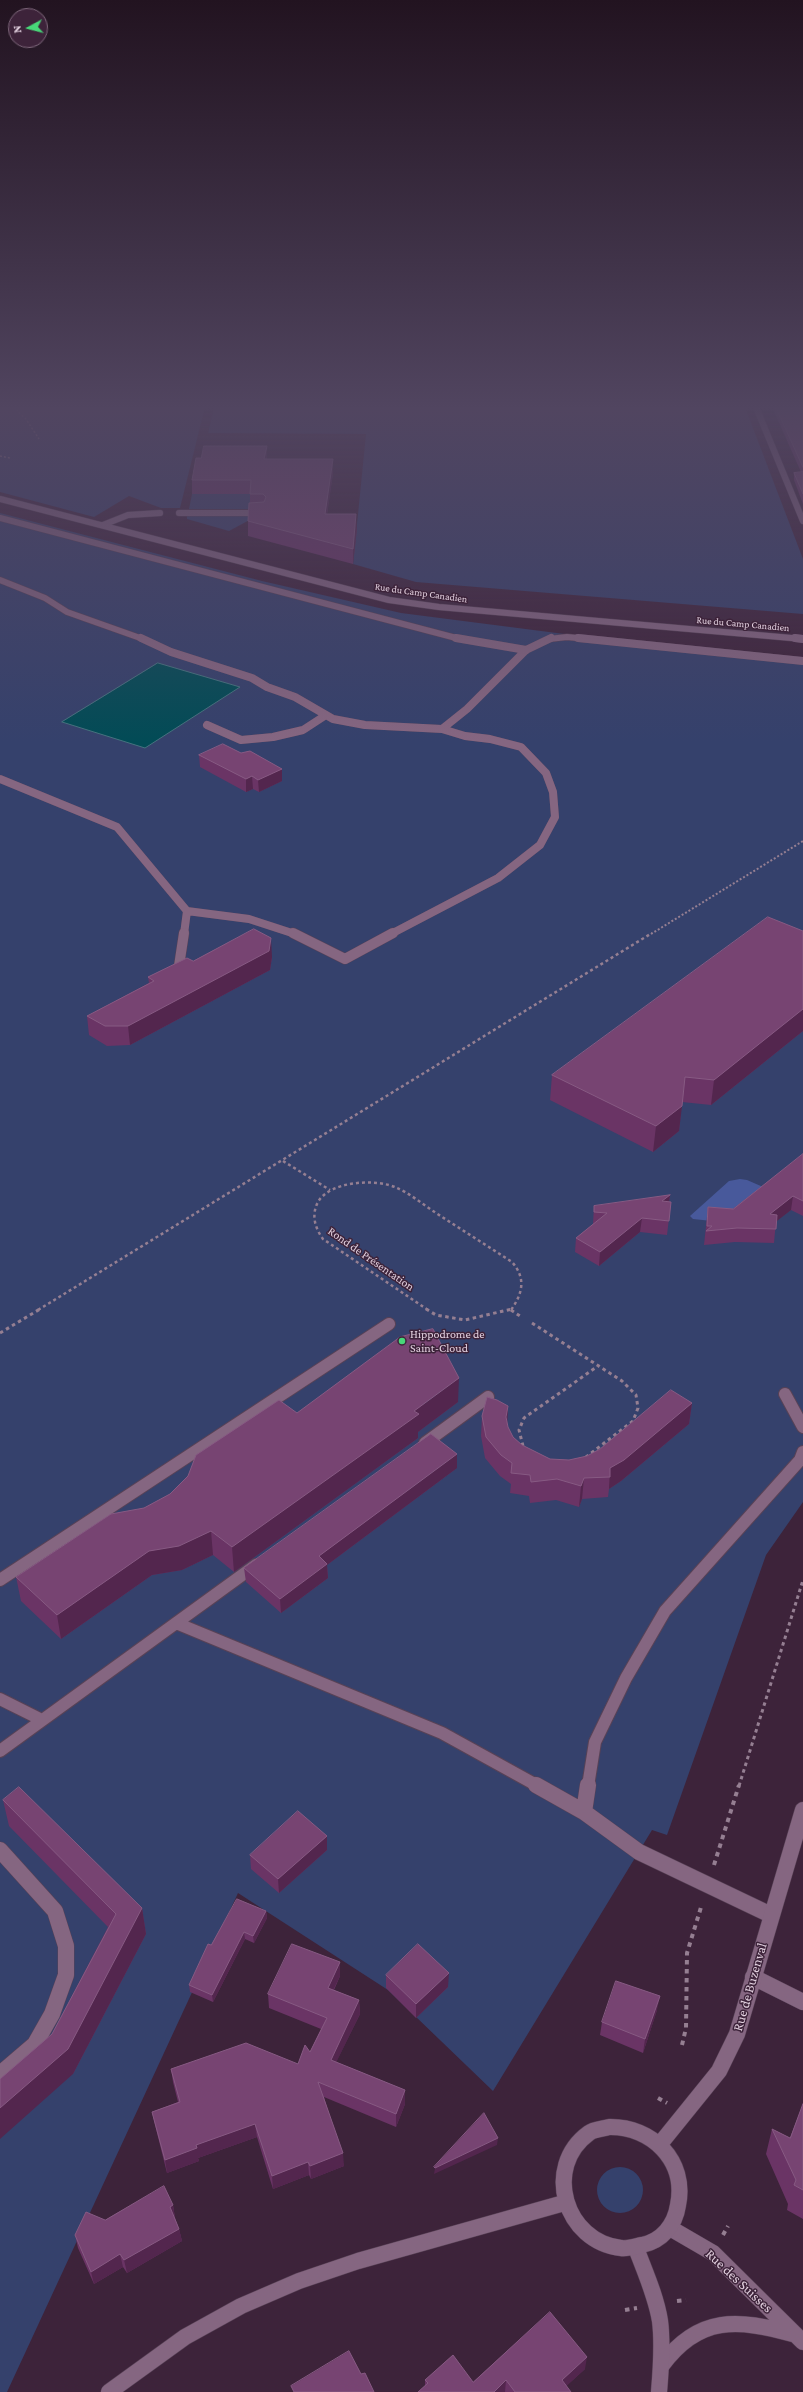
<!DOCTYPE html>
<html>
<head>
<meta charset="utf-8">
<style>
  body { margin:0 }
  #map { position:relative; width:803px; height:2392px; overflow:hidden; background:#3d233a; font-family:"Crimson Pro",serif }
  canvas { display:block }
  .north { position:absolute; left:8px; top:8px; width:40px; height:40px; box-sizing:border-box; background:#3d233a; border:1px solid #7f687c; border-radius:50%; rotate:263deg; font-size:11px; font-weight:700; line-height:16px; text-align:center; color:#e1cfde }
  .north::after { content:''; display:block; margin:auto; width:14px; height:18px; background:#48d779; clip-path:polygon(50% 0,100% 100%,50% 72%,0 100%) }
</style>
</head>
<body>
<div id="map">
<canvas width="803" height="2392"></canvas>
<div class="north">N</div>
</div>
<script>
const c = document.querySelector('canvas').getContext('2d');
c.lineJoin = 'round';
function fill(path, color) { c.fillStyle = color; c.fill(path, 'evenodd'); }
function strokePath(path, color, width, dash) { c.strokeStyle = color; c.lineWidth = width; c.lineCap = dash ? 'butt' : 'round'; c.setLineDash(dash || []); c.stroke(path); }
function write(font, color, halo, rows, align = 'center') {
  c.font = font + ' "Crimson Pro",serif'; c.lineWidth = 3; c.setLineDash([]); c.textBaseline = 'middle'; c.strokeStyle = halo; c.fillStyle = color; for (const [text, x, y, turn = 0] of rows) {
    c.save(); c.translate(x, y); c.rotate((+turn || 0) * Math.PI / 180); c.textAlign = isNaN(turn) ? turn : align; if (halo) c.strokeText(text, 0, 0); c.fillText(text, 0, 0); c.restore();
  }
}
const green = new Path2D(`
  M0,407h205l-25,101h-19l-32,-12 -35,21 -94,-25z
  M214,407h531l58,152v55l-387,-32 -63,-18 13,-130 -158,-1z
  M192,494h107l-29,15h-81z
  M0,513l262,68 139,32 218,28 184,17v844l-37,53 -99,280 -15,-5 -159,261 -105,-101 -150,-97 -231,499h-7z
  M187,516h70l-28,15 -42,-12z
  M597 2190a23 23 0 1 1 46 0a23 23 0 1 1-46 0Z`);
const forest = new Path2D(`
  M740,1179l7,1 23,10 -39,33 -38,-4 -3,-3 39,-35z`);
const water = new Path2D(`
  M158,663l82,24 -95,61 -83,-26z`);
const pathFar4 = new Path2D(`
  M13,407l13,12 13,20
  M0,456l10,2`);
const pathFar3 = new Path2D(`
  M651,934l152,-93`);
const pathFar2 = new Path2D(`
  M283,1161l47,29
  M38,1310l614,-377
  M428,1310l-105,-71c-8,-11 -12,-24 -5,-37 12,-21 58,-24 79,-14 12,5 24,15 36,23 26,17 53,34 79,51 14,16 11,31 -1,48`);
const pathFar1 = new Path2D(`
  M426,1309l10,6 29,5 47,-11
  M511,1310l9,6
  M532,1323l90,58 14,14 2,13 -5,13 -47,36
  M0,1333l40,-24
  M523,1446l-4,-16 5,-12 74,-52
  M739,1786l64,-206`);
const path = new Path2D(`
  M714,1865l25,-80
  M682,2045l4,-17 1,-75 15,-49
  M658,2098l9,5
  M723,2235l5,-9
  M677,2301l9,-1
  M625,2310l12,-2`);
const serviceFar4 = new Path2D(`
  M179,513h82
  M0,518l460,121
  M103,525l25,-10 32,-2
  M0,580l45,18 22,14 76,27
  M549,639l18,-2 20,2`);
const serviceFar3 = new Path2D(`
  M141,638l30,14 81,26 15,9 28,10 38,22 32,6 77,4 25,-20 59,-59 25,-12
  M456,638l70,12
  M578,638l225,23
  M207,725l34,15 32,-3 30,-7 23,-15
  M0,779l117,48 70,84
  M184,934l3,-23 62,8 46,15
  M391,934l107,-56 42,-33 15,-28 -2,-25 -7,-19 -25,-26 -31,-8 -25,-3 -23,-7`);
const serviceFar2 = new Path2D(`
  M293,933l52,26 48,-26
  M179,966l5,-33`);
const serviceFar1 = new Path2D(`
  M785,1394l18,33
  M425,1443l63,-46
  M0,1580l389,-256
  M176,1623l266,110 96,53
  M0,1699l42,21
  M0,1751l256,-186
  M588,1786l7,-44 31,-64 39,-67 135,-151 3,-8`);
const service = new Path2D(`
  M536,1785l48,27 55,40 132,63
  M584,1812l4,-27
  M0,1850l55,61 11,35v29l-14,39 -17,30 -35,30
  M753,1977l50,25`);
const minorFar1 = new Path2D(`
  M756,407l47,114`);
const minor = new Path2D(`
  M670,2228l43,25 90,89
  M662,2365c37,-50 76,-46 131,-31`);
const tertiary = new Path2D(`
  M636,2248c9,24 20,48 24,73 3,23 1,48 -1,71`);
const secondaryFar2 = new Path2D(`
  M0,499l389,101 50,7 364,32`);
const secondaryFar1 = new Path2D(`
  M795,638l8,1`);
const secondary = new Path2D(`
  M609,2127c43,-1 78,34 69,78 -3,20 -16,36 -36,40 -6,1 -14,4 -21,3 -56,-6 -79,-81 -32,-115 5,-4 14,-4 20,-6z
  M660,2144l59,-73 18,-37 66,-224
  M109,2392l76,-55 56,-31 58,-25 59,-20 206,-58`);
const wall = new Path2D(`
  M772,407h31v97l-9,-24v-7l7,-1z
  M267,446v13l66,14 -6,41 30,15 -4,35 -105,-28v-15l2,-18v-9h-58v-14l9,-22z
  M241,753l41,16v12l-23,11 -6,-3 -7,3 -46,-25 -1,-12z
  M803,931v100l-92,74 -29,-3 -3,29 -26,21 -103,-52 2,-25z
  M272,957l-2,13 -140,75 -23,1 -18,-11 -2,-19 62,-33 -1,-6 45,-16z
  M803,1154v62l-12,-6 -15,11 -2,22 -39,-1 -31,3 4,-38 25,2z
  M670,1195l-1,7h2l-4,33 -27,-3 -41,34 -24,-14 1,-14 17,-14 1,-18z
  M458,1402l-40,30v6l-184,134 -21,-17 -31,15 -30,5 -91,64 -40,-38 -5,-24 154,-83 127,-81z
  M692,1403l-3,21 -68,57 -12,8 -1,8 -26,2 -3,8 -23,-7 -26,3 -1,-7 -19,-3 1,-9 -11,-8 -15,-18 -4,-22 1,-20 26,-10 -1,17 1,4 5,10 9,8 28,14 19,1 18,-4z
  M457,1468l-130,97 1,13 -47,35 -35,-31 -2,-14z
  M3,1800l139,108 4,26 -73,140 -21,-40 56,-107 -99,-101z
  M327,1836v14l-48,43 -28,-24 -1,-14z
  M266,1911l1,7 -13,25 -9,-4 -32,63 -23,-10 -1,-7 22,-40z
  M340,1962v14l-6,14 25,10 1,14 -24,48 69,28v14l-9,23 -72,-30 20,69 -33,13 -2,-4 -36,14 -16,-52 -59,21 1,3 -32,12 -12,-48 -3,-13 26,-10 -5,-20 -2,-13 127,-5 12,-12 11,-23 -52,-21 -1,-14z
  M386,1975l62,12 -32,31 -30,-30z
  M657,2010l-14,43 -43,-18 2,-13z
  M803,2104v115l-16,-9 1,-6 -22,-50 6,-25 18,9z
  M173,2205l2,13 4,11 3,12 -55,32 -4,-6 -29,17 -16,-36 -3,-13 30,-15z
  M585,2369l-19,17 5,6h-153l7,-6v-6l48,2z`);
const shadedWall = new Path2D(`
  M267,446v14l-3,-1z
  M333,459v14l-8,55v-14z
  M356,514l1,15 -4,35v-15z
  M282,769v12l-23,11 -1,-12z
  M252,776l1,13 -7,3v-13z
  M271,938l1,19 -2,13 -140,75 -2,-19z
  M803,1009v22l-92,74 3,-25z
  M682,1106l-3,25 -26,21 3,-26z
  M670,1195l-2,14 -6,-8z
  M793,1196l-2,14 -23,18 2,-14z
  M642,1218l-2,14 -41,34 1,-14z
  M459,1378l-1,24 -40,30v6l-184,134 -2,-25z
  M692,1403l-3,21 -68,57 -12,8 1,-21z
  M508,1406l-1,21 -1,-10z
  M457,1454v14l-130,97 1,13 -47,35 -1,-14 39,-43z
  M584,1478l-2,21 -3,8 2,-21z
  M211,1531l2,24 -31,15 -30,5 -91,64 -4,-24 92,-64z
  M327,1836v14l-48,43 -1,-14z
  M142,1908l4,26 -73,140 -73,65v-31z
  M266,1911l1,7 -13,25 -1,-7z
  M244,1932l1,7 -32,63 -1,-7z
  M340,1962v14l-12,25v-13z
  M449,1973l-1,14 -32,31v-14z
  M660,1996l-3,14 -14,43 2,-14z
  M359,2000l1,14 -29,59v-13z
  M405,2090v14l-9,23v-13z
  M255,2124l2,13 -59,21 1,3 -32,12 -2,-13 31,-15z
  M498,2138l-1,7 -63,29 1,-6z
  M343,2153l1,13 -33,13 -1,-13z
  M308,2162l1,13 -36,14 -1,-13z
  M173,2205l2,13 -3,2 -2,-13z
  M179,2229l3,12 -55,32 -3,-13z
  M120,2254l3,13 -29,17 -3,-12z
  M587,2357l-2,12 -25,23 2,-12z
  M506,2380l-1,12h-11z`);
const building = new Path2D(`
  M776,407h27v60z
  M204,446h63l-3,13h69l-8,55h31l-3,35 -105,-28 1,-18 15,-1 2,-5 -3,-3h-13l1,-14h-59l4,-22h5z
  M803,472v22l-9,-21z
  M223,744l18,9 9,-2 32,18 -24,11 -6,-4 -6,3 -47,-24z
  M768,917l35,14v78l-89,71 -29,-3 -3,29 -26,20 -104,-51z
  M254,929l17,9 -2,13 -141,75h-23l-18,-10 67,-35 -6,-4 39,-19 6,3z
  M803,1154v47l-10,-5 -23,18 7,1 -1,14 -39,-1 -31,3 6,-5h-5l1,-19 25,2z
  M670,1195l-8,6 9,1 -2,19 -27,-3 -42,34 -24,-14 31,-25 -13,-1v-6z
  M433,1329l26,49 -45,33 5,3 -187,133 -21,-16 -32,15 -30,5 -92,64 -41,-38 95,-63 33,-6 26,-14 18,-18 8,-21 83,-55 18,13 103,-76z
  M671,1390l21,13 -68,57 -14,8v9l-26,1 -3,8 -24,-7 -26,3 -1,-7 -19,-2 1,-10 -11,-8 -15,-18 -4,-21 5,-19 10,3 11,6 -2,11 2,10 5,10 9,8 28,14 19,1 18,-4 13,-7z
  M431,1434l26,20 -138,102 8,8 -47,35 -36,-31z
  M19,1787l123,121 -74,141 -68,59v-29l52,-45 64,-120 -113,-114z
  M298,1811l29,25 -49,43 -28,-24z
  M237,1899l29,12 -13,25 -9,-4 -32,63 -23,-10 19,-41 3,1z
  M292,1944l48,18 -12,26 31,12 -28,60 74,30 -9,24 -78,-32 25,71 -33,13 -2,-4 -36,14 -17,-52 -59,21 1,3 -32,12 -13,-48 28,-10 -9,-33 75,-26 52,21 7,-19 5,7 17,-34 -59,-24z
  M418,1944l31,29 -33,31 -30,-29z
  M616,1981l44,15 -15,43 -43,-17z
  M803,2104v86l-9,-5 2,-5 -24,-51 18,9z
  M484,2113l14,25 -63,30 -1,-1z
  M164,2186l9,19 -3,2 9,22 -55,31 -4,-6 -29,18 -16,-37 11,-23 19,8z
  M550,2312l37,45 -25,23 9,12h-56l-9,-12 -12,12h-76l10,-9 -3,-3 28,-25 20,27z
  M349,2351l12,23 4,-1 9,19h-80l-3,-6z`);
const markers = [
  [402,1341,4,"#48d779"]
];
const farStreetnames = [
  ["Rue du Camp Canadien",421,593,8],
  ["Rue du Camp Canadien",743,624,5]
];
const streetNames = [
  ["Rond de Présentation",371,1259,35]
];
const poiNames = [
  ["Hippodrome de",410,1334],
  ["Saint-Cloud",410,1348]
];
const nearStreetnames = [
  ["Rue de Buzenval",750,1987,-74],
  ["Rue des Suisses",739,2281,43]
];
fill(green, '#35416c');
fill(forest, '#48599b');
fill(water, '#024b56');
strokePath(water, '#45737f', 1);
strokePath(serviceFar4, '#584256', 7);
strokePath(serviceFar3, '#584256', 8);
strokePath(serviceFar2, '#584256', 11);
strokePath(serviceFar1, '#584256', 14);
strokePath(service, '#584256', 17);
strokePath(minorFar1, '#584256', 7);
strokePath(minor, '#584256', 17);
strokePath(tertiary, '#584256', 17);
strokePath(secondaryFar2, '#584256', 7);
strokePath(secondaryFar1, '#584256', 8);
strokePath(secondary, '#584256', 17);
strokePath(pathFar4, '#957f92', 1.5, [2, 2]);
strokePath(pathFar3, '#957f92', 2, [2, 2]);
strokePath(pathFar2, '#957f92', 2.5, [3, 3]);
strokePath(pathFar1, '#957f92', 3, [3.5, 3.5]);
strokePath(path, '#957f92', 4, [4.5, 4.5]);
strokePath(serviceFar4, '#856681', 6);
strokePath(serviceFar3, '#856681', 8);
strokePath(serviceFar2, '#856681', 10);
strokePath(serviceFar1, '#856681', 12);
strokePath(service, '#856681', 16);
strokePath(minorFar1, '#856681', 6);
strokePath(minor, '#856681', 16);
strokePath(tertiary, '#856681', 16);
strokePath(secondaryFar2, '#856681', 6);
strokePath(secondaryFar1, '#856681', 8);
strokePath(secondary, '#856681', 16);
fill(wall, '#6a3465');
fill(shadedWall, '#53264e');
fill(building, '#774472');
strokePath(building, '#875a83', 1);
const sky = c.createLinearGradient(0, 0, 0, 742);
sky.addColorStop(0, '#221320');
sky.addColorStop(0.55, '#514560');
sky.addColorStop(1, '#51456000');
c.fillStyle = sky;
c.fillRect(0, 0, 803, 742);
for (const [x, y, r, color] of markers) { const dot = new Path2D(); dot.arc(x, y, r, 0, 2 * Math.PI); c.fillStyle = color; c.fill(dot); strokePath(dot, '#3d233a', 1.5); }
write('10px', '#e1cfde', '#3d233a', farStreetnames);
write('12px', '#e1cfde', '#3d233a', streetNames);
write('12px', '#e1cfde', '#3d233a', poiNames, 'left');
write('14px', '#e1cfde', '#3d233a', nearStreetnames);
</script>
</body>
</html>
